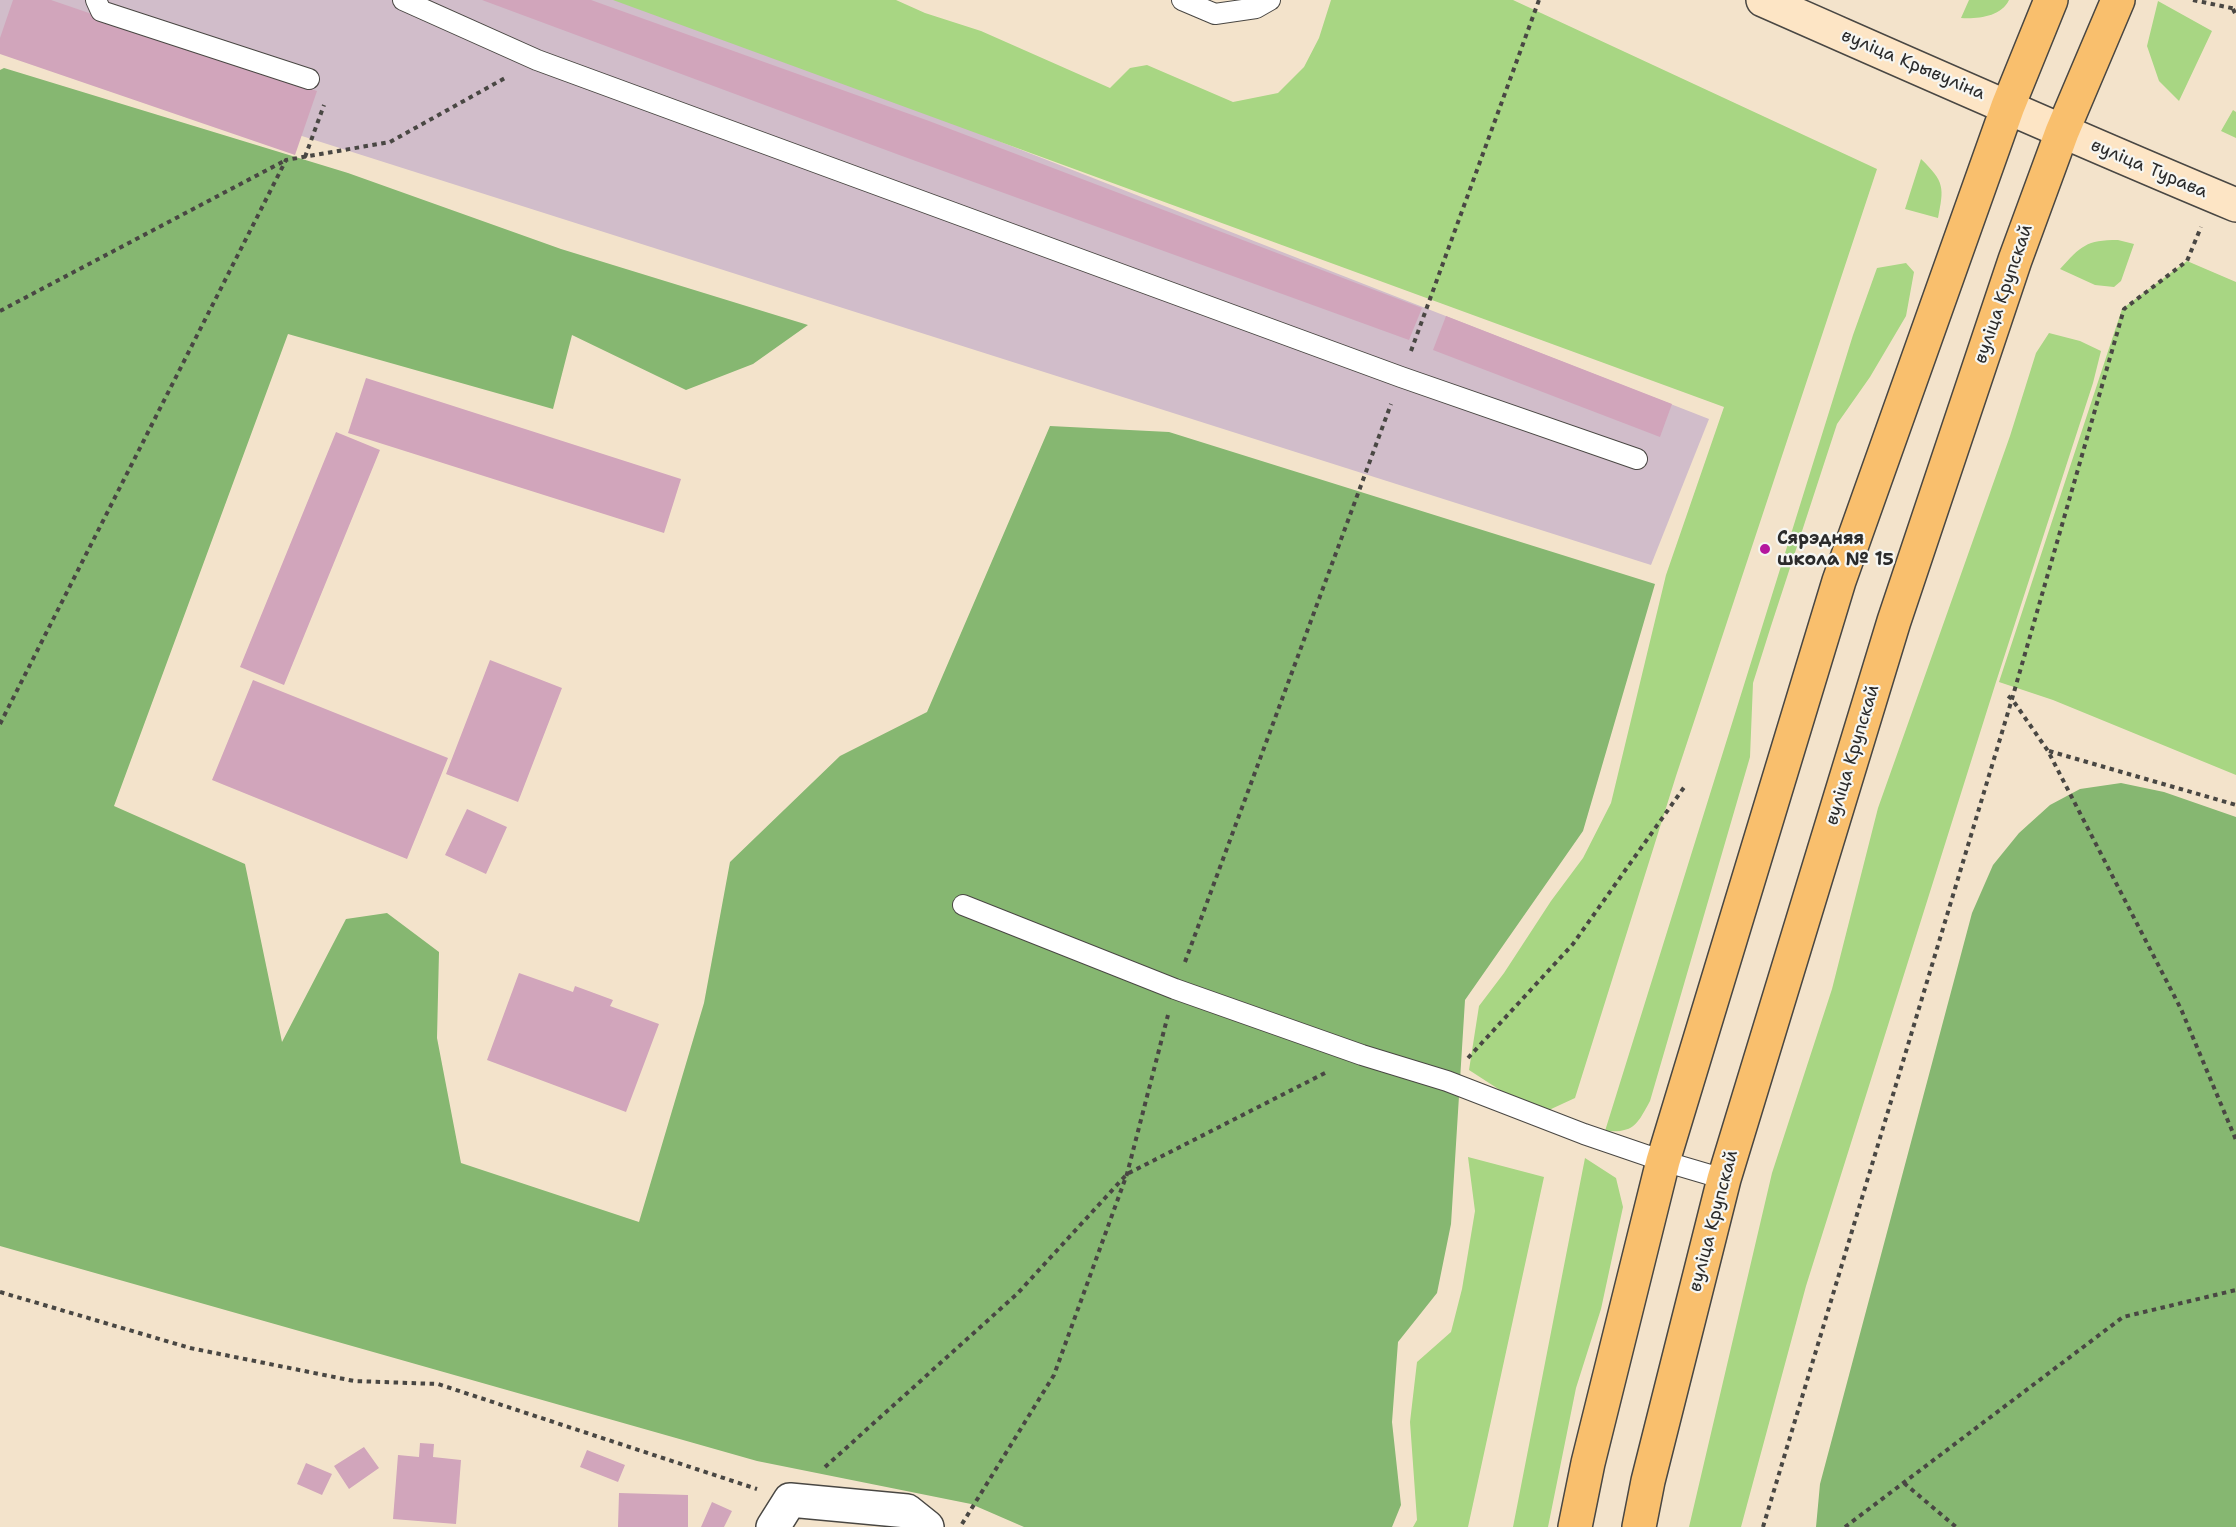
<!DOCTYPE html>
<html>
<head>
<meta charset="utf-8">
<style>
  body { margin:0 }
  canvas { display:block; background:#f3e3cb }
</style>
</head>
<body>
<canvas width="2236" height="1527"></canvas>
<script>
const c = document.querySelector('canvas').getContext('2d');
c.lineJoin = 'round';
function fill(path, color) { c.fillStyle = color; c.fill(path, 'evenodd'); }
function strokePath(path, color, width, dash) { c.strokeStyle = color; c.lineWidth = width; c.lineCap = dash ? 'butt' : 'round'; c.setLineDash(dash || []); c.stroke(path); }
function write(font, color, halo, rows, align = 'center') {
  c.font = font + ' "Shantell Sans",sans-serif'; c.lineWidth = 4.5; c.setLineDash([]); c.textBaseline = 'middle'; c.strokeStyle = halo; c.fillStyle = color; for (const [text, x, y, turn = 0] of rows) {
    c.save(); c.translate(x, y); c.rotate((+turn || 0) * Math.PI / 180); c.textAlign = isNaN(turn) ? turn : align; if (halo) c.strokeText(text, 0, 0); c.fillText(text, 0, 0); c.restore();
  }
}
const industrial = new Path2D(`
  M0,0h638l1071,419 -58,146 -1651,-525z`);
const green = new Path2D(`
  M613,0h283l29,13 56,18 129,57 20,-20 17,-3 86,37 45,-9 26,-26 15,-29 12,-38h182l364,169 -201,607 -101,322 -26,12 -46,-18 -34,-22 10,-64 25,-33 47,-72 32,-43 28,-55 55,-228 58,-168z
  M1969,0h40c-8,17 -32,19 -48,18z
  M2158,1l54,30 -33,70 -20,-20 -12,-35z
  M2233,110l3,2v26l-15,-7z
  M1921,159c24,23 23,29 17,59l-33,-9z
  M2118,240l16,4 -13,37 -7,6 -19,-2 -35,-16c21,-23 26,-29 58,-29z
  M2187,261l49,21v493l-183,-75 -54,-18 123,-373z
  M1906,263l8,9 -8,44 -36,61 -33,47 -66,202 -18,57 -3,74 -100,344c-13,24 -16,32 -45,30l248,-796 24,-67z
  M2049,333l31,8 21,10 -8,32 -97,299 -190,604 -65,241h-52l83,-354 60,-184 46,-181 132,-372 26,-83z
  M1468,1157l76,20 -76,350h-55l4,-7 -7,-98 7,-60 34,-30 11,-43 13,-78z
  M1585,1158l31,20 7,29 -22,102 -25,79 -28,139h-35z`);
const forest = new Path2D(`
  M4,68l344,105 213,76 247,76 -55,39 -67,26 -114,-55 -19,74 -265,-75 -174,472 131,58 37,178 64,-123 41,-6 52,39 -2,86 24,125 178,59 65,-219 26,-141 110,-106 87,-44 123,-286 119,6 486,152 -72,247 -118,169 -14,224 -14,69 -39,49 -6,80 9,83 -9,22h-368l-53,-23 -214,-43 -757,-215v-1176z
  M2121,783l43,9 72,25v710h-420l4,-43 152,-571 21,-48 26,-32 31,-28 30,-16z`);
const building = new Path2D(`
  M13,0h38l266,91 -22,64 -295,-101v-16z
  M482,0h109l338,121 493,187 -13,32 -507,-184z
  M1446,316l226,88 -12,33 -227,-87z
  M366,378l315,101 -17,54 -316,-100z
  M336,432l44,18 -96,235 -44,-18z
  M490,660l72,28 -44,114 -72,-28z
  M253,680l195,78 -41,101 -195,-79z
  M467,809l40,18 -21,47 -41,-19z
  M519,973l54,19 2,-6 38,14 -3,6 49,18 -33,88 -139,-52z
  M420,1443l14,1 -1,13 28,3 -5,64 -63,-5 5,-64 21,2z
  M364,1447l15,21 -30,21 -15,-23z
  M587,1450l38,15 -7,17 -38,-15z
  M306,1463l26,11 -10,21 -25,-11z
  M619,1493l69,2v32h-70z
  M712,1502l20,9 -8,16h-23z`);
const path = new Path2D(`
  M2193,0l43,9
  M2233,9l3,6
  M305,157l19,-52
  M0,311l286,-151
  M1411,351l128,-351
  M2008,696l4,3 36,52 133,258 55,131
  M0,724l286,-564 104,-18 115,-64
  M2049,751l187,54
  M1185,962l206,-558
  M1468,1058l105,-114 112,-158
  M0,1292l190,56 164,33 84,3 319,105
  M825,1467l192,-173 110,-120 198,-101
  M1904,1483l52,44
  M962,1524l92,-149 73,-201 41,-159
  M1763,1527l249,-828 112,-390 63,-48 14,-34
  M1845,1527l278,-210 113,-27`);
const service = new Path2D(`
  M96,0l5,11 208,68
  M403,0l134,60 864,317 236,82
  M1182,0l33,14 41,-6 14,-8
  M963,905l212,84 187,66 85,26 137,53 79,27 61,18`);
const minor = new Path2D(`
  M773,1527l17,-27 117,11 20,16`);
const secondary = new Path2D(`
  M1763,0c157,69 314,139 473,205`);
const primary = new Path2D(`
  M1575,1527l13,-64 75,-302 176,-580 169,-475 43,-106
  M1639,1527l9,-46 76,-302 170,-558 121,-361 47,-128 56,-132`);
const markers = [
  [1765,549,6,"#b5179e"]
];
const streetNames = [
  ["вуліца Крывуліна",1913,65,23],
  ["вуліца Турава",2149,169,23],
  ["вуліца Крупскай",2004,294,-71],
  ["вуліца Крупскай",1853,755,-73],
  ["вуліца Крупскай",1714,1221,-75]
];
const poiNames = [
  ["Сярэдняя",1777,539],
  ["школа № 15",1777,560]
];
fill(industrial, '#d1bdca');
fill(green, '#a8d683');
fill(forest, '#86b771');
fill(building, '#d1a5bb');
strokePath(service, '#494743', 22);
strokePath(minor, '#494743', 36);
strokePath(secondary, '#494743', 36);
strokePath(primary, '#494743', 36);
strokePath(path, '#494743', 4, [4.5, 4.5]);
strokePath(service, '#fff', 20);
strokePath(minor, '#fff', 33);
strokePath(secondary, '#fde5c5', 33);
strokePath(primary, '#f9bf6d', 33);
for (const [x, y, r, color] of markers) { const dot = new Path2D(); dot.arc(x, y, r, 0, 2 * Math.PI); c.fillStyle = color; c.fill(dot); strokePath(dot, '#f6f6f2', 2); }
write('18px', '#2b2b2b', '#f6f6f2', streetNames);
write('bold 18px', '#2b2b2b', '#f6f6f2', poiNames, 'left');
</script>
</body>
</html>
